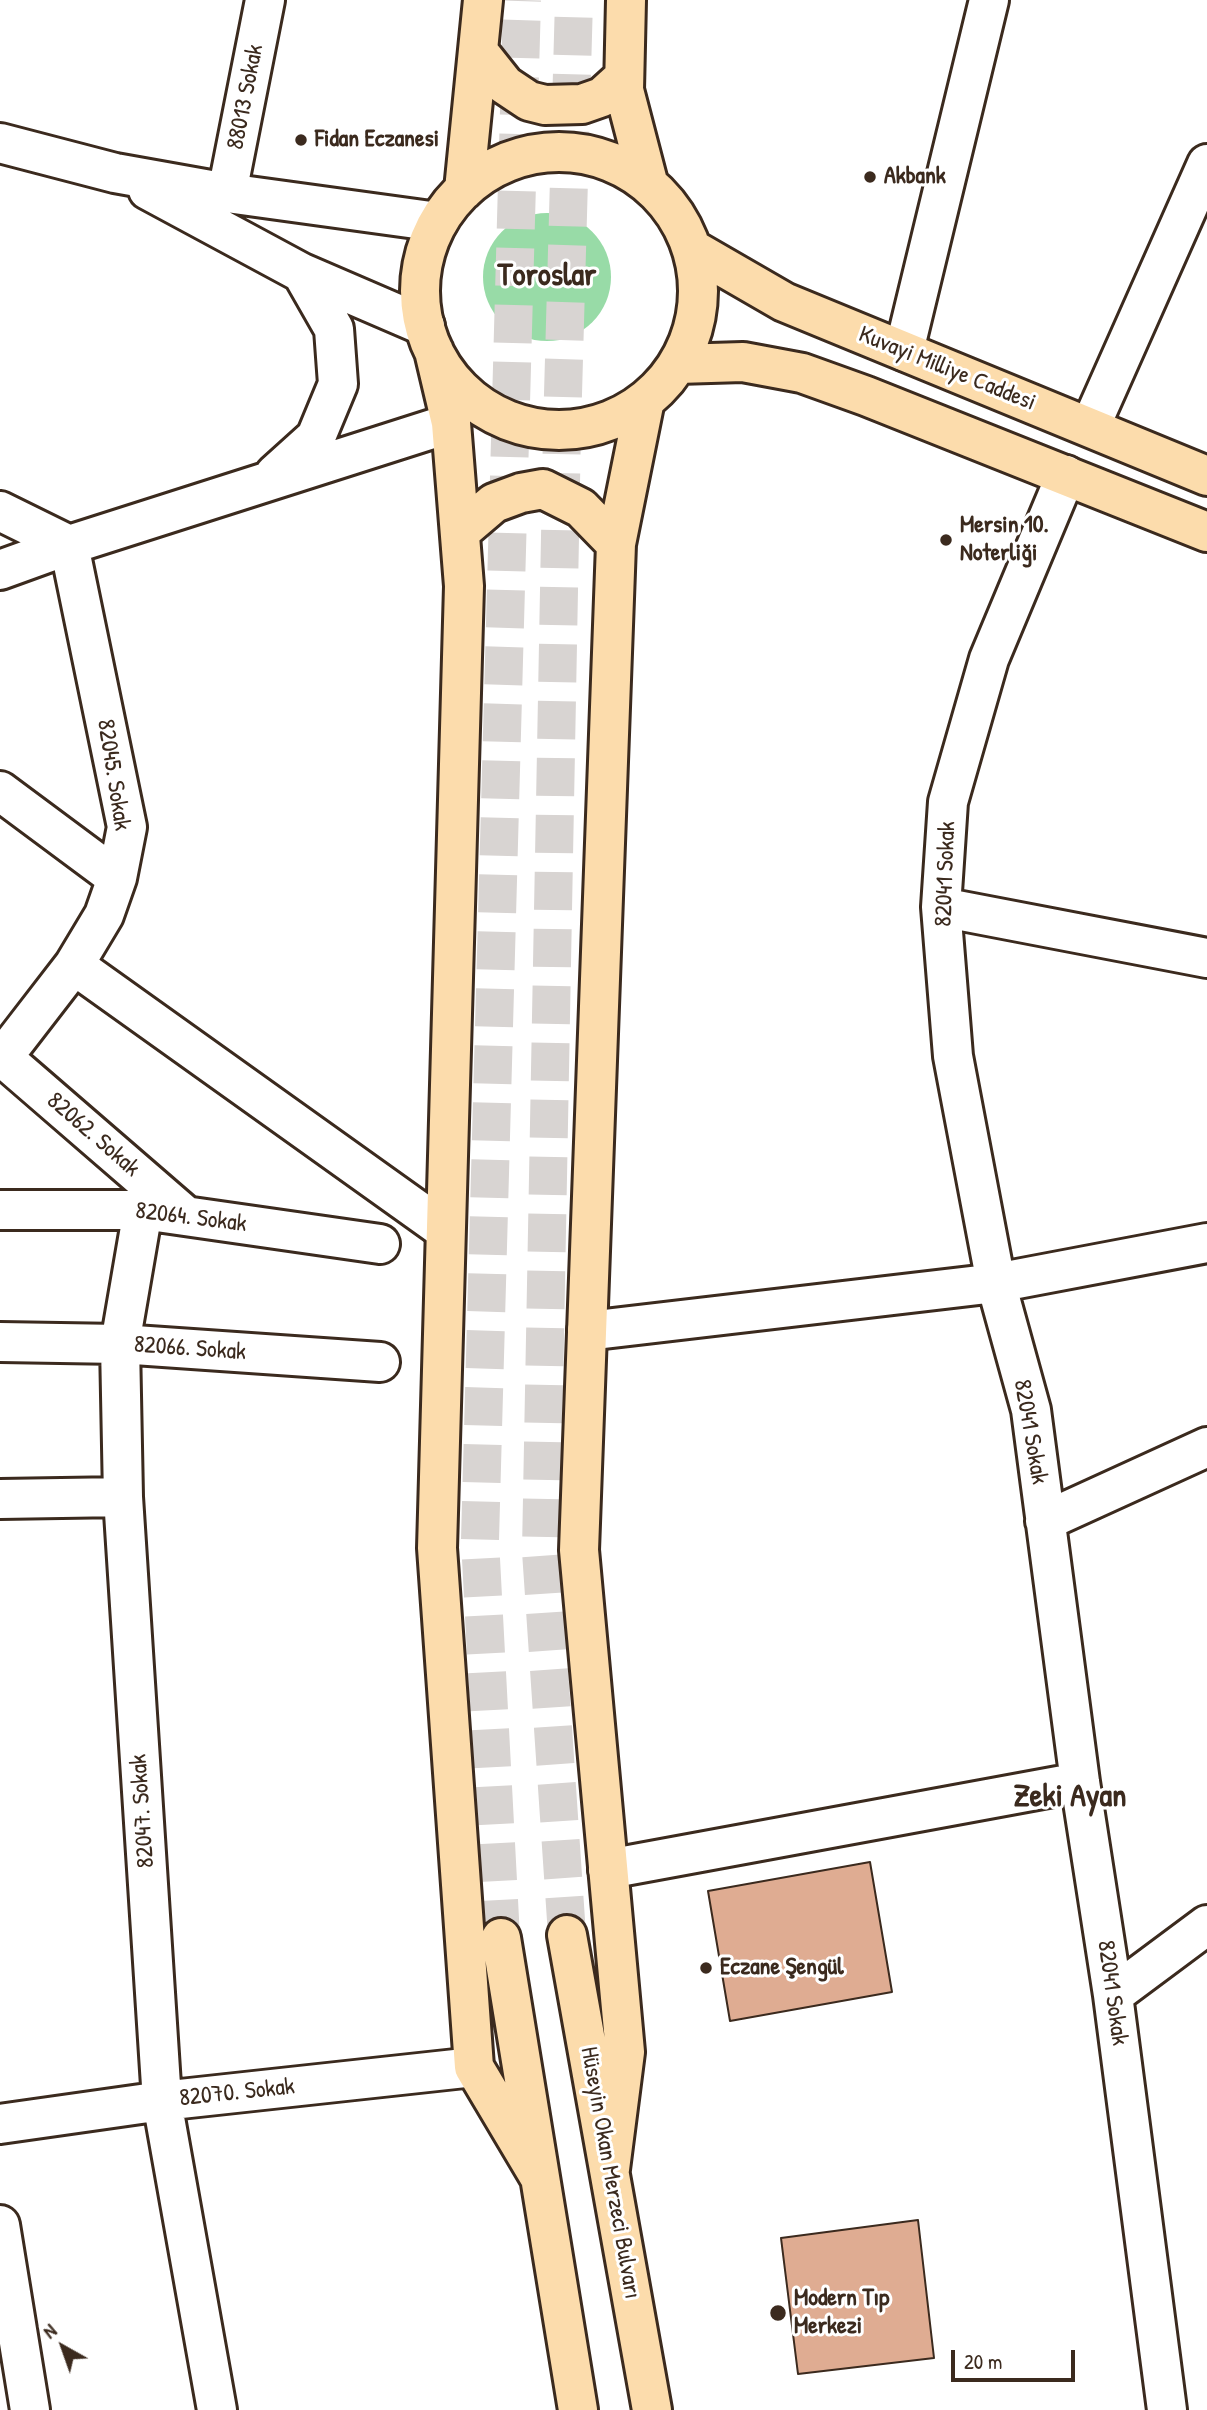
<!DOCTYPE html>
<html>
<head>
<meta charset="utf-8">
<style>
  body { margin:0 }
  #map { position:relative; width:1207px; height:2410px; overflow:hidden; background:#fff; font-family:"Patrick Hand",sans-serif }
  canvas { display:block }
  .north { position:absolute; left:28px; top:2312px; width:70px; height:70px; -webkit-text-stroke:5px #fff; paint-order:stroke; rotate:320deg; font-size:19px; font-weight:700; line-height:28px; text-align:center; color:#3b2a1e }
  .north::after { content:''; display:block; margin:auto; width:24px; height:32px; background:#3b2a1e; clip-path:polygon(50% 0,100% 100%,50% 72%,0 100%) }
  .scale { position:absolute; left:951px; top:2350px; width:124px; height:32px; box-sizing:border-box; border:4px solid #3b2a1e; border-top:0; padding-left:9px; font-size:21px; line-height:24px; white-space:nowrap; color:#3b2a1e; -webkit-text-stroke:5px #fff; paint-order:stroke }
</style>
</head>
<body>
<div id="map">
<canvas width="1207" height="2410"></canvas>
<div class="north">N</div>
<div class="scale">20 m</div>
</div>
<script>
const c = document.querySelector('canvas').getContext('2d');
c.lineJoin = 'round';
function fill(path, color) { c.fillStyle = color; c.fill(path, 'evenodd'); }
function strokePath(path, color, width, dash) { c.strokeStyle = color; c.lineWidth = width; c.lineCap = dash ? 'butt' : 'round'; c.setLineDash(dash || []); c.stroke(path); }
function write(font, color, halo, rows, align = 'center') {
  c.font = font + ' "Patrick Hand",sans-serif'; c.lineWidth = 6; c.setLineDash([]); c.textBaseline = 'middle'; c.strokeStyle = halo; c.fillStyle = color; for (const [text, x, y, turn = 0] of rows) {
    c.save(); c.translate(x, y); c.rotate((+turn || 0) * Math.PI / 180); c.textAlign = isNaN(turn) ? turn : align; if (halo) c.strokeText(text, 0, 0); c.fillText(text, 0, 0); c.restore();
  }
}
const green = new Path2D(`
  M483 277a64 64 0 1 1 128 0a64 64 0 1 1-128 0Z`);
const building = new Path2D(`
  M870,1862l22,130 -162,29 -22,-130z
  M918,2220l16,138 -136,16 -17,-136z`);
const majorTunnel = new Path2D(`
  M567,1935l-26,-384 21,-1121 12,-430
  M501,1938l-21,-398 42,-1540`);
const minor = new Path2D(`
  M0,143l115,30 112,20 211,29
  M148,190l154,83 123,53
  M227,193l38,-193
  M904,351l85,-351
  M1090,427l117,-263
  M275,474l41,-37 22,-53 -4,-55 -32,-56
  M1066,475l-77,184 -41,143 -7,105 12,149 43,227 35,127 49,372 33,213 54,415
  M0,511l69,34 58,282 -10,51 -13,37 -30,50 -71,92
  M0,570l69,-25 382,-122
  M0,791l117,87
  M941,907l266,51
  M74,965l371,265
  M0,1055l186,161
  M0,1210h143l237,34
  M143,1210l-23,134 3,153 39,604 55,309
  M587,1331l409,-48 211,-40
  M0,1342l120,2 260,18
  M0,1499l123,-2
  M1045,1521l162,-74
  M608,1869l472,-87
  M1113,1995l94,-70
  M0,2124l162,-23 312,-34
  M0,2225l30,185`);
const major = new Path2D(`
  M626,0l-2,90 24,92
  M478,51l27,34 24,16 16,4 37,-1 20,-7 22,-20
  M420 291a139 139 0 1 1 278 0a139 139 0 1 1-278 0Z
  M464,190l19,-190
  M694,250l90,52 423,174
  M434,351l17,72 13,163 -27,962 37,519 66,111
  M678,364l65,-2 59,11 64,23 341,136
  M460,532l34,-29 27,-10 22,-4 38,19 35,36
  M567,1935l85,475
  M501,1938l77,472
  M610,2169l15,-117 -46,-502 37,-1006 29,-144`);
const markers = [
  [301,140,7,"#3b2a1e"],
  [870,177,7,"#3b2a1e"],
  [946,540,7,"#3b2a1e"],
  [706,1968,7,"#3b2a1e"],
  [778,2313,9,"#3b2a1e"]
];
const streetNames = [
  ["88013 Sokak",246,97,-79],
  ["Kuvayi Milliye Caddesi",947,369,22],
  ["82045. Sokak",113,775,81],
  ["82041 Sokak",946,874,-88],
  ["82062. Sokak",93,1135,41],
  ["82064. Sokak",191,1218,7],
  ["82066. Sokak",190,1349,4],
  ["82041 Sokak",1030,1432,80],
  ["82047. Sokak",143,1811,-94],
  ["82041 Sokak",1112,1993,82],
  ["82070. Sokak",237,2093,-6],
  ["Hüseyin Okan Merzeci Bulvarı",610,2173,80]
];
const poiNames = [
  ["Fidan Eczanesi",315,140],
  ["Akbank",884,177],
  ["Mersin 10.",960,526],
  ["Noterliği",960,554],
  ["Eczane Şengül",720,1968],
  ["Modern Tıp",794,2299],
  ["Merkezi",794,2327]
];
const districtNames = [
  ["Toroslar",547,276],
  ["Zeki Ayan",1070,1797]
];
fill(green, '#98dba7');
fill(building, '#dfac92');
strokePath(building, '#3b2a1e', 2);
strokePath(majorTunnel, '#d8d4d2', 38, [38, 19]);
strokePath(minor, '#3b2a1e', 44);
strokePath(major, '#3b2a1e', 44);
strokePath(minor, '#fff', 38);
strokePath(major, '#fcdcac', 38);
for (const [x, y, r, color] of markers) { const dot = new Path2D(); dot.arc(x, y, r, 0, 2 * Math.PI); c.fillStyle = color; c.fill(dot); strokePath(dot, '#fff', 2.5); }
write('24px', '#3b2a1e', '#fff', streetNames);
write('bold 24px', '#3b2a1e', '#fff', poiNames, 'left');
write('bold 32px', '#3b2a1e', '#fff', districtNames);
</script>
</body>
</html>
